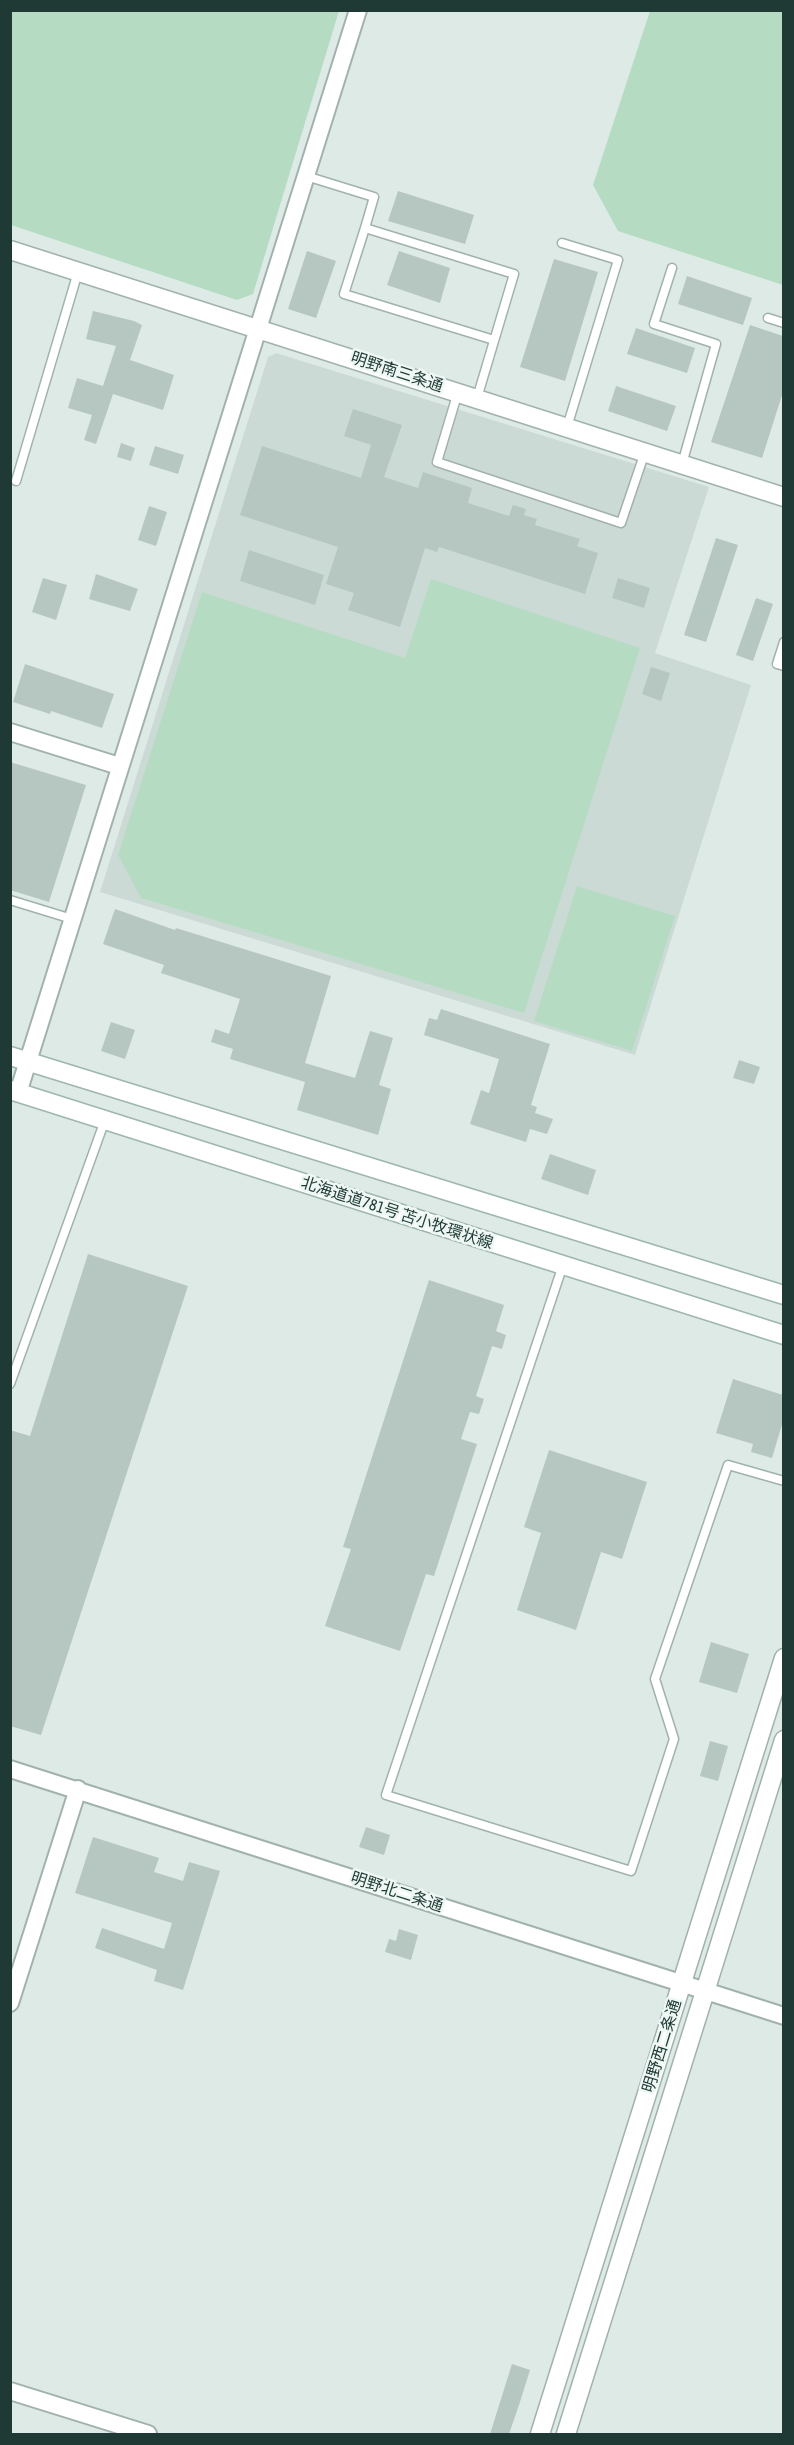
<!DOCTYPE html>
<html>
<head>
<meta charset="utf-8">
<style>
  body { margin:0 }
  #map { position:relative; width:794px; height:2445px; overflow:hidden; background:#deeae6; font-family:"Asap Condensed",sans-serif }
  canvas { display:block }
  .frame { position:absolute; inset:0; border:12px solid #1f3a35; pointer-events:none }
</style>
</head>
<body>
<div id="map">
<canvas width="794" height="2445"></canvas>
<div class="frame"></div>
</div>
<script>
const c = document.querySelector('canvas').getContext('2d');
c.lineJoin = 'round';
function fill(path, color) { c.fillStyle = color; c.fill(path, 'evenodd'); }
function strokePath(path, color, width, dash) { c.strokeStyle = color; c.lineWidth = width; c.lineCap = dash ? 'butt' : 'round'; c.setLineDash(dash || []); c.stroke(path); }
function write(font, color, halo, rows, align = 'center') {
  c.font = font + ' "Asap Condensed","Noto Sans JP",sans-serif'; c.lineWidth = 5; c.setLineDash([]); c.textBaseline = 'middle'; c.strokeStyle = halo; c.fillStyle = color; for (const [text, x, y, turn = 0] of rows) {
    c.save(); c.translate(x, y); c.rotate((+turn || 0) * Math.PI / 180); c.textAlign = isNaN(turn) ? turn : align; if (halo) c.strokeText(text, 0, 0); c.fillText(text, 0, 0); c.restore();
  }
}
const built = new Path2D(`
  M276,353l433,134 -54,166 96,32 -116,370 -535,-163 168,-535z`);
const green = new Path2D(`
  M11,10l328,1 -86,283 -16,6 -226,-75z
  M650,11h133v274l-165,-54 -25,-46z
  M431,579l209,69 -116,365 -383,-115 -23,-43 84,-263 203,66z
  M577,886l98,30 -43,135 -98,-30z`);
const building = new Path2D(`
  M398,191l76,24 -9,29 -77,-23z
  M307,251l29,10 -20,57 -28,-9z
  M399,251l51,17 -10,35 -53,-18z
  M554,259l44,13 -33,109 -45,-14z
  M687,276l65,22 -9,27 -65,-21z
  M93,311l41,10 8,4 -12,35 44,15 -11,35 -50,-16 -17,50 -12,-4 8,-25 -24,-7 9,-30 26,8 13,-40 -30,-7z
  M750,325l33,11v56l-21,66 -51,-16z
  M636,328l59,20 -8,25 -60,-19z
  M616,386l60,20 -9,25 -59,-20z
  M353,409l49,16 -18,52 34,11 5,-16 49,16 -4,15 41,13 4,-11 13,4 -2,6 13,4 -2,6 45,14 -3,7 21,7 -13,41 -146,-47 -2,5 -12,-4 -25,79 -52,-17 6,-17 -28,-9 12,-37 -98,-32 22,-69 99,32 10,-33 -27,-9z
  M121,443l14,5 -4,13 -14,-4z
  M155,446l29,9 -6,19 -29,-9z
  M149,506l18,6 -11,34 -18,-6z
  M716,538l22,7 -32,97 -22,-7z
  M249,550l75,25 -9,30 -75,-24z
  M96,574l42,15 -8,22 -41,-12z
  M43,578l24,7 -11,35 -24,-8z
  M618,578l32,10 -6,20 -32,-10z
  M756,598l17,6 -20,57 -17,-6z
  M25,664l89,30 -12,34 -51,-17 -1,3 -37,-12z
  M651,667l19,6 -9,28 -19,-7z
  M10,762l76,23 -37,117 -39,-12z
  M115,909l60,21 1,-2 155,48 -26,87 50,15 15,-47 23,7 -14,47 12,4 -13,46 -81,-25 8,-28 -75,-23 3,-10 -22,-7 4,-13 14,5 11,-35 -79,-26 3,-8 -61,-21z
  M441,1009l109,35 -19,61 6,2 -2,6 18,6 -6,15 -17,-5 -4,13 -56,-18 11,-34 8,3 10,-34 -75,-24 5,-17 8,2z
  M111,1022l24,8 -10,29 -24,-8z
  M739,1060l21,7 -6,17 -21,-6z
  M550,1154l46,16 -8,25 -47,-16z
  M88,1254l100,32 -147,449 -31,-9v-296l20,6z
  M429,1280l75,25 -8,26 10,4 -4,14 -10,-3 -16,50 8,3 -5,15 -9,-2 -9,27 16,5 -43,132 -8,-2 -26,77 -75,-25 26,-77 -8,-2z
  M733,1379l50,16v26l-11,37 -21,-6 2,-8 -37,-11z
  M549,1450l98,32 -25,77 -21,-7 -25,78 -59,-20 24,-77 -17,-6z
  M711,1642l38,12 -12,39 -38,-11z
  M710,1741l18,5 -10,35 -18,-5z
  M366,1827l24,8 -6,20 -25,-8z
  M93,1837l66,21 -5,14 29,9 6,-19 31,9 -37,119 -29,-9 3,-11 -62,-22 7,-20 62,21 8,-26 -97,-30z
  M399,1929l19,6 -7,25 -26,-8 4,-13 7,2z
  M512,2364l18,6 -11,35 -10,29h-19z`);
const service = new Path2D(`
  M306,176l68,21 -9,31 149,46 -37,124
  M365,228l-21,66 150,46
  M562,243l56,17 -51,167
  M672,268l-18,56 62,20 -34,120
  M768,318l16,5
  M458,392l-21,70 184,61 24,-71
  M16,481l62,-209
  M784,642l-7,22 7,2
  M10,900l62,19
  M563,1265l-177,530 245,76 43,-132 -19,-60 73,-214 56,16
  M10,1384l95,-264`);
const minor = new Path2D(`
  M10,732l109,34
  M18,1093l340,-1083
  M10,1769l774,247
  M10,2003l68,-214
  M10,2391l138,43`);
const tertiary = new Path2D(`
  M10,250l774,247
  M540,2434l244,-776
  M566,2434l218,-694`);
const secondary = new Path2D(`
  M10,1056l774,239
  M10,1090l774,245`);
const streetNames = [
  ["明野南三条通",397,372,18],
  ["北海道道781号 苫小牧環状線",397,1213,18],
  ["明野北二条通",397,1892,18],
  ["明野西二条通",662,2046,-73]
];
fill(built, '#ccdad5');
fill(green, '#b5dcc3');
fill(building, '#b6c7c2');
strokePath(service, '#a1b2ad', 11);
strokePath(minor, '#a1b2ad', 20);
strokePath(tertiary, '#a1b2ad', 21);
strokePath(secondary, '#9db6af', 21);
strokePath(service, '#fff', 8);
strokePath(minor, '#fff', 16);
strokePath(tertiary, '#fff', 18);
strokePath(secondary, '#fff', 18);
write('16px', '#1f3a35', '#eef7f3', streetNames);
</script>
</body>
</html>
